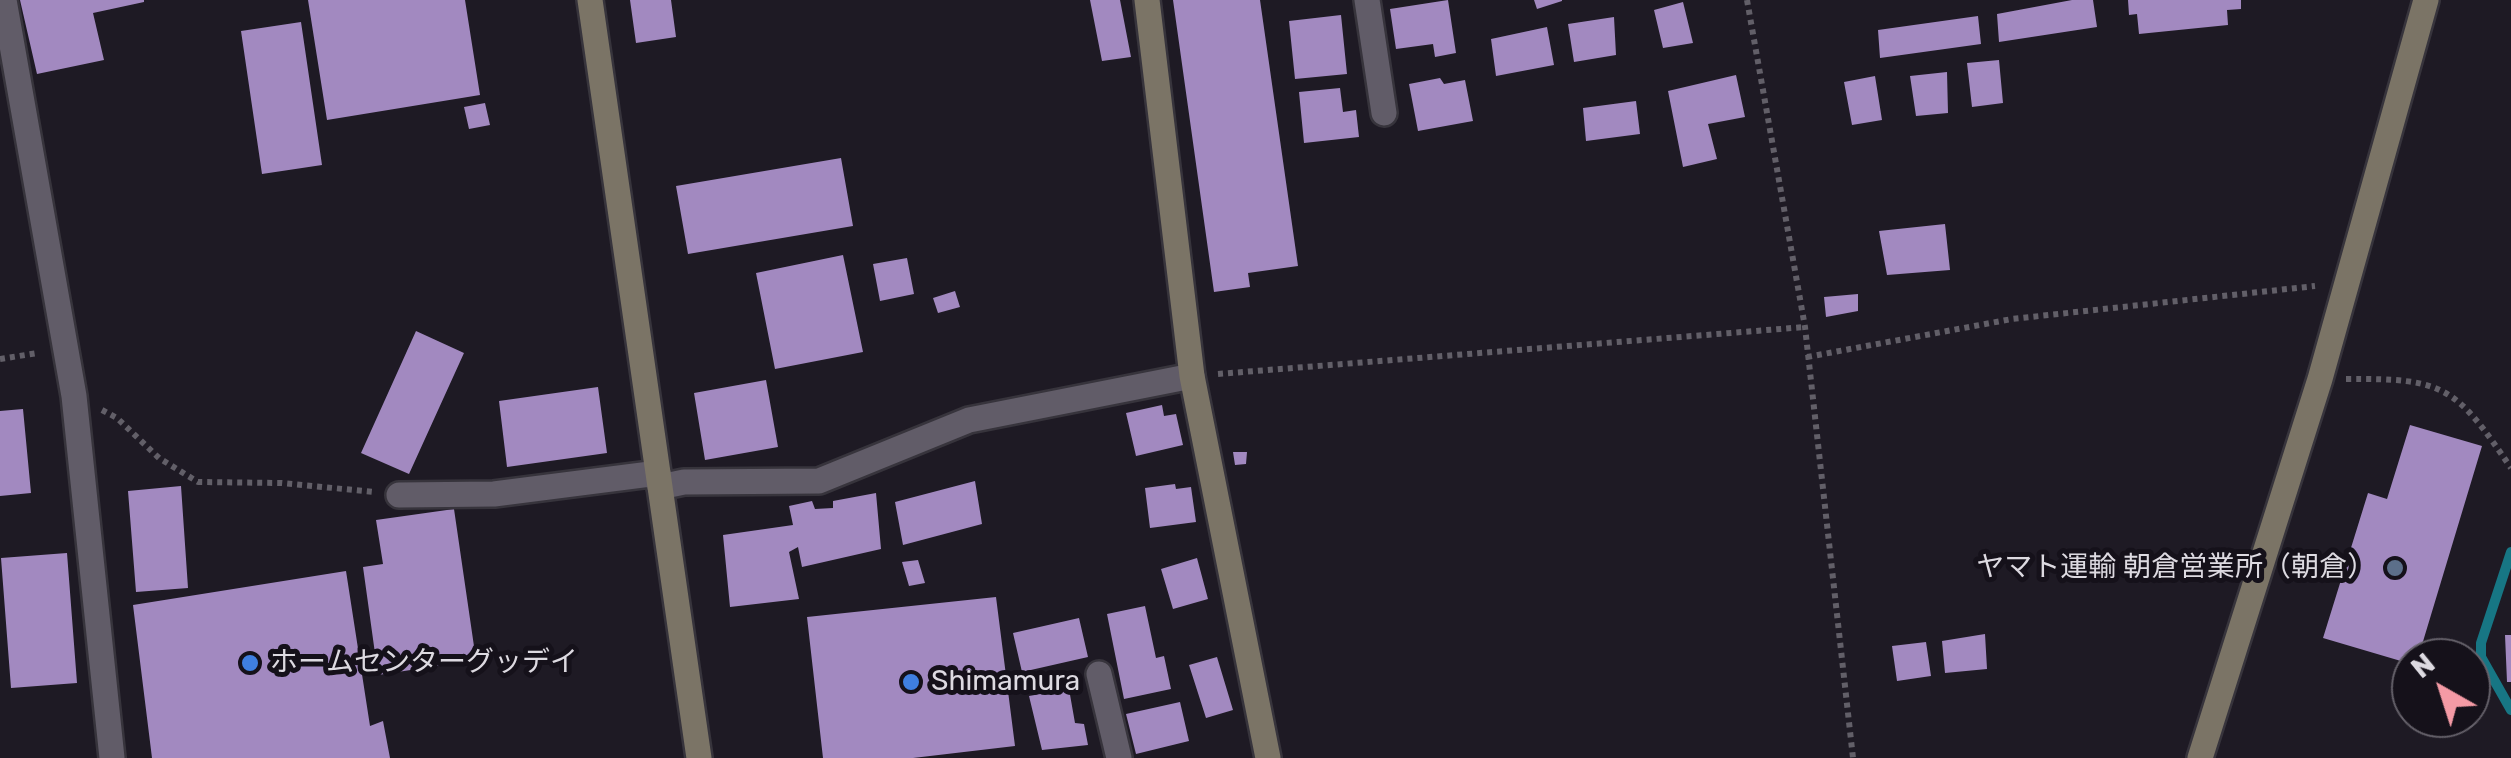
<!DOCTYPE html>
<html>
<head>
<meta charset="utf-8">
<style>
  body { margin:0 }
  #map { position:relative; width:2511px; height:758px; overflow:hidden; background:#1e1a24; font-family:Rubik,sans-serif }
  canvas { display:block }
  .north { position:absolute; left:2391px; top:638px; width:100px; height:100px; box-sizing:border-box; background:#15111a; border:2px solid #65616a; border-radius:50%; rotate:321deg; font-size:28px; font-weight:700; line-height:40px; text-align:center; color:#dddae1 }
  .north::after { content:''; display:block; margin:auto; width:35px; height:45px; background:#f49aa5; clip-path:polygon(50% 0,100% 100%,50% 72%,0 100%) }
</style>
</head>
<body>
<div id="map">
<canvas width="2511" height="758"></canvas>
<div class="north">N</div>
</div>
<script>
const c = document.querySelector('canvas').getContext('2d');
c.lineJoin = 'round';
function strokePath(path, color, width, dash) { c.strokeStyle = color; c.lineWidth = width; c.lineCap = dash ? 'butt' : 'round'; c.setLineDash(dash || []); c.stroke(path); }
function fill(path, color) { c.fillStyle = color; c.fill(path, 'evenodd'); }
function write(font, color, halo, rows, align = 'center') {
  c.font = font + ' Rubik,"Noto Sans JP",sans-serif'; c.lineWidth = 10; c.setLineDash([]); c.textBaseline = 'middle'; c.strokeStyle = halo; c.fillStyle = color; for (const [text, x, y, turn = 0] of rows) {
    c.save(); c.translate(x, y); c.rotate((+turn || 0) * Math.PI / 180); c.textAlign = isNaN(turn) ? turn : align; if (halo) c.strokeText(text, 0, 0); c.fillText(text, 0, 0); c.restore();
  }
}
const stream = new Path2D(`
  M2511,552l-30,91v14l30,53`);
const building = new Path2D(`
  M20,0h124v2l-51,11 11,47 -67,14z
  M308,0h157l15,95 -153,25z
  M630,0h41l5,37 -40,6z
  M1090,0h30l11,57 -29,4z
  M1173,0h87l38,266 -50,7 2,14 -36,5z
  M1448,0l8,53 -21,4 -2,-13 -37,5 -6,-40z
  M1534,0h28v1l-25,8z
  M2072,0h21l4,27 -98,15 -2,-28z
  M2128,0h113v9l-14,1 1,15 -89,9 -2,-20 -8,1z
  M1683,2l10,41 -30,5 -9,-38z
  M1341,15l6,59 -52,5 -6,-58z
  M1978,16l3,28 -101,14 -2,-28z
  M1614,17l2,38 -42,7 -6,-38z
  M301,22l21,143 -60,9 -21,-143z
  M1547,27l7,38 -58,11 -5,-37z
  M1999,60l4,43 -31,4 -5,-44z
  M1947,72l1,41 -32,3 -6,-40z
  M1736,75l9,42 -37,7 9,35 -34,8 -15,-76z
  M1875,76l7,44 -30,5 -8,-43z
  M1440,78l4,6 21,-4 8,41 -55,10 -9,-47z
  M1340,88l3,24 13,-2 3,27 -55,6 -5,-51z
  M1636,101l4,33 -54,7 -3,-33z
  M485,103l5,22 -21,4 -5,-22z
  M841,158l12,68 -165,28 -12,-68z
  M1945,224l5,46 -63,5 -8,-44z
  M843,255l20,97 -88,17 -19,-96z
  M907,258l7,36 -34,7 -7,-37z
  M955,291l5,16 -22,6 -5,-15z
  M1858,294v17l-32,6 -2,-20z
  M416,331l48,22 -55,121 -48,-21z
  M766,380l12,67 -73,13 -11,-67z
  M598,387l9,66 -100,14 -8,-66z
  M1162,405l2,11 12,-2 7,31 -47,11 -10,-43z
  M23,409l8,84 -31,3v-85z
  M2410,425l72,21 -64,212h-7v6l-88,-26 45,-145 19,6z
  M1233,452h14l-1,12 -11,1z
  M975,481l7,43 -79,21 -8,-43z
  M1175,484l1,5 15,-2 5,35 -46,6 -5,-40z
  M181,486l7,102 -52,4 -8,-101z
  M876,493l5,56 -79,18 -4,-20 -9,5 10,47 -69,8 -7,-72 70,-10 -4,-19 23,-5 3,8 18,-1v-7z
  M454,509l22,151 -98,15 -15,-108 20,-3 -7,-44z
  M67,553l10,130 -66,5 -10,-130z
  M1197,558l11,41 -35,10 -12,-40z
  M918,560l7,23 -16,3 -7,-24z
  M346,571l24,155 13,-5 7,37h-238l-19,-153z
  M996,597l19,149 -102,12h-90l-16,-141z
  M1145,606l11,52 8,-2 7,33 -47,10 -17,-85z
  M1079,618l9,39 -66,15 -9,-39z
  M1985,634l2,35 -42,4 -3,-32z
  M2505,635h6v47h-4z
  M1926,642l5,34 -34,5 -5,-35z
  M1217,657l16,53 -27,8 -17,-53z
  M1069,689l6,34 9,1 4,21 -46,5 -13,-54z
  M1180,702l9,39 -53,13 -10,-40z`);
const path = new Path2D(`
  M1747,0l58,327 48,431
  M1807,357l205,-38 303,-33
  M0,359l38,-6
  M1218,374l587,-47
  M2346,379c99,-1 110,8 165,89
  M102,410l15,8 42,40 39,24 84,1 92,9`);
const street = new Path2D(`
  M4,0l70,396 38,362
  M1367,0l17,113
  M660,487l24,-5 135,-1 150,-61 223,-44
  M399,495l95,-1 164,-21
  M1099,674l20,84`);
const secondary = new Path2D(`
  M590,0l109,758
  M1147,0l45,376 76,382
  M2200,758l120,-379 106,-379`);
const markers = [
  [2395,568,10,"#5c6f8a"],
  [250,663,10,"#3f7fe0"],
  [911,682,10,"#3f7fe0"]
];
const poiNames = [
  ["ヤマト運輸 朝倉営業所（朝倉）",2375,568,"right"],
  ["ホームセンターグッデイ",270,663],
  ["Shimamura",931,682]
];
strokePath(stream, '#177684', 10);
fill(building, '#a289c0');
strokePath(street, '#37343c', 30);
strokePath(secondary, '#37343c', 30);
strokePath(path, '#625f68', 6, [5, 5]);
strokePath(street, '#615c68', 25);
strokePath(secondary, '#7b7466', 25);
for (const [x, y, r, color] of markers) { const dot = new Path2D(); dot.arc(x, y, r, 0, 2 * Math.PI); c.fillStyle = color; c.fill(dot); strokePath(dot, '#15111a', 4); }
write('28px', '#dddae1', '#15111a', poiNames, 'left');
</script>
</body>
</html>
